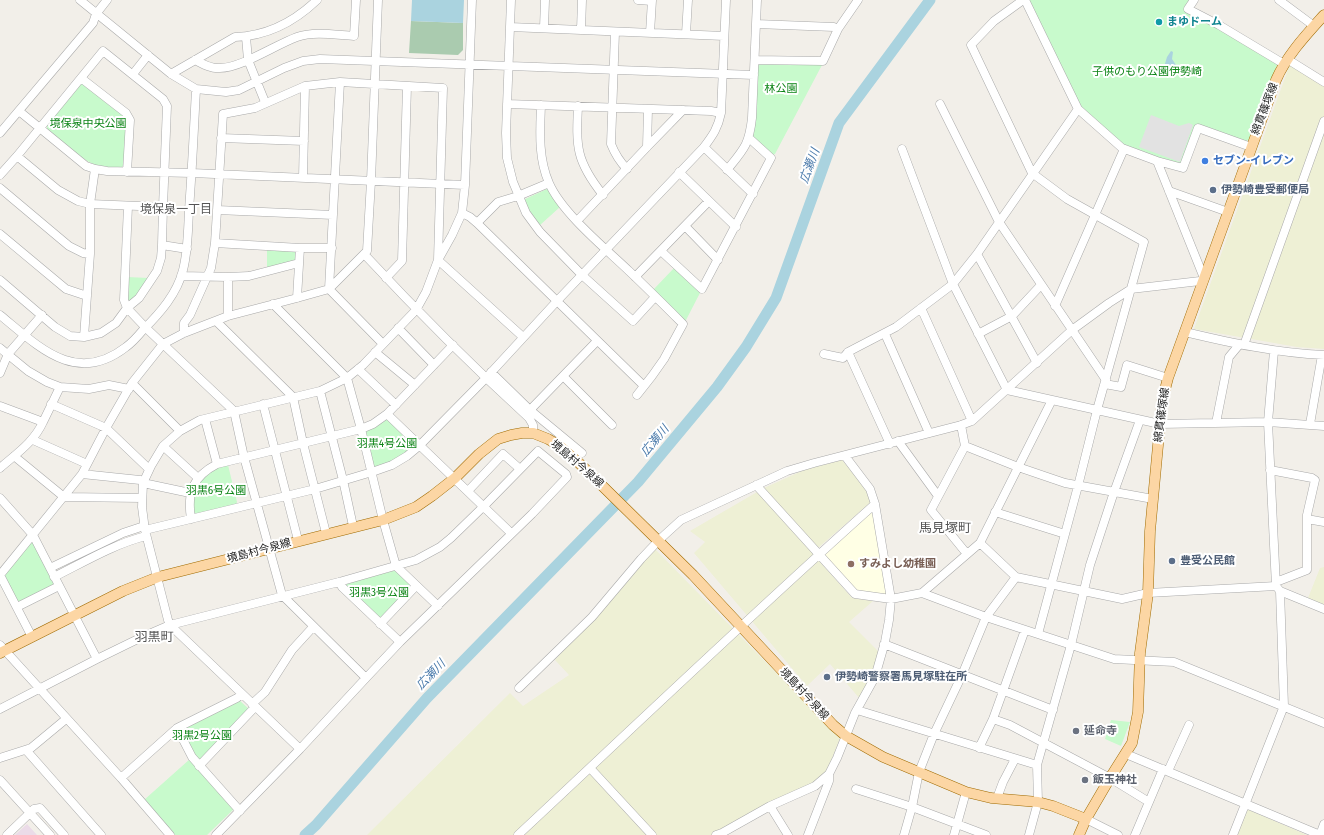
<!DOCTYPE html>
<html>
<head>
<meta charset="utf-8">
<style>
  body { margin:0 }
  canvas { display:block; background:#f2efe9 }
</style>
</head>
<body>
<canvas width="1324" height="835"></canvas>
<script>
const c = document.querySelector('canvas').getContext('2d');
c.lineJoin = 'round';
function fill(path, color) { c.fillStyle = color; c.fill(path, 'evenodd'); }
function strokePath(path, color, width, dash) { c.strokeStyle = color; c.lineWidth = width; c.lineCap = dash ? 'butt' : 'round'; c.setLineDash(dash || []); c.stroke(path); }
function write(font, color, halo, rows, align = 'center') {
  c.font = font + ' "Fira Sans Condensed","Noto Sans JP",sans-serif'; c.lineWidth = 4; c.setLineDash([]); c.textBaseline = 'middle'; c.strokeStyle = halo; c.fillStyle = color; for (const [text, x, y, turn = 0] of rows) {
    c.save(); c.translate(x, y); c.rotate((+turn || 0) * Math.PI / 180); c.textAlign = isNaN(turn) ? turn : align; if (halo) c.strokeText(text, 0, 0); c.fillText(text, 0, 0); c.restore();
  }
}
const industrial = new Path2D(`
  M27,824l10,11h-22z`);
const education = new Path2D(`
  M873,508l14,87 -31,-3 -32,-38z`);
const farmland = new Path2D(`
  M1290,64l34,22v263l-27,-2 -103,-18z
  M842,460l26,32 3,10 -59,51 40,45 21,3 -24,21 30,30 -5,23 -14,24 -30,-35 -23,22 -113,-133 11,-11 -15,-11 74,-43 40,-18z
  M655,549l185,189 -13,34 -12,12 -98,51h-350l143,-142 13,13 46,-31 -14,-15z
  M1324,567v38l-16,-7 12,-30z
  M1247,809l60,26h-73z`);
const cemetery = new Path2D(`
  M411,21l52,2v27l-5,5 -49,-2z`);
const park = new Path2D(`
  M1028,0h162l-6,8 94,55 -29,77 -3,1 -50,-17 -15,41 -58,-19 -44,-40z
  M760,63l61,1 1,1 -47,89 -2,1 -20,-18 4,-72z
  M84,83l41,33 1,4 -2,44 -2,3c-7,0 -16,1 -23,-1 -18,-5 -37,-25 -52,-37v-6l33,-39z
  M549,188l11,19 -21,19 -16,-26z
  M267,249l29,2 1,8 -3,3 -27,7z
  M674,268l2,1 25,22 -16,31 -31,-31v-2z
  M127,277l22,1 -11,16 -7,7 -5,-1z
  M385,418l5,1 24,24c-2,13 -25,20 -36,25l-5,-2 -8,-34z
  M228,465l9,37 -1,3 -41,10 -3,-2v-16l7,-16 16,-13z
  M30,543h4l20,40 -2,3 -34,17 -13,-26 1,-5z
  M396,570l15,14 -1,4 -28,30h-4l-32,-31 1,-4z
  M239,700l11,10 -50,50 -5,-1 -12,-27 1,-4z
  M1111,720l19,2 -9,24 -16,-7z
  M190,759l45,49 -28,27h-32l-31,-35z`);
const parking = new Path2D(`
  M1151,115l28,11 10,-3 4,2 -13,37 -41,-15z`);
const water = new Path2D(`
  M412,0h52l-1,23 -52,-2z
  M1171,51l2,1 -1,7 4,6 -1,6c-5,2 -8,1 -11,-4l3,-10z`);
const river = new Path2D(`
  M305,835l11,-10 111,-127 211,-216 79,-95 29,-40 30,-49 63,-175 91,-123`);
const minor = new Path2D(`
  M80,0l91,74 25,15 30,3 13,-2 45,-22 19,-7 17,-2 434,16
  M511,0l-5,133 1,25 6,24 13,31 14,19 42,43 51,46 22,-24
  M638,0l14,1
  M1023,0l-29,21 -23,24 61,128 35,26 77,43 -47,168 -19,76 -40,148
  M1194,0l-6,9 31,16 65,39
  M1279,0l35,26
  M756,24l78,3 4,2
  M510,27l214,9
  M544,28l1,-28
  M581,30l1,-30
  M615,32l-4,112c4,10 8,17 16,25
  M650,33l2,-33
  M686,34l2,-34
  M246,37l2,23 17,42
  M1287,59l37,23
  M195,60c8,4 16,9 25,8 21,0 55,-23 77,-31 17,-6 39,-2 57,-1l2,-36
  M755,60l68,1 15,-32 20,-29
  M133,74l15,-19
  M171,74l64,-37c31,-1 59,-15 82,-37
  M81,78l45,35 4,7 -3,52
  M340,82l-11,207 54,55
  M507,104l204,7 10,2
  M940,104l59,118 107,158
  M541,105c-1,26 -3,53 8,78 13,30 56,65 80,88 18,17 36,35 54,53l-19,35 -12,17 -15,19
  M578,106c-2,41 -2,55 25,89
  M19,111l67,55 9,3 12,2 85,2 273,12
  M0,133l93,-110 3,-9 11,-14
  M221,138l83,3
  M647,147l1,-38
  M704,147l49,47
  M902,149l51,135 54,106
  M1157,161l26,7 15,-40 53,19
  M727,170c17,-21 22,-25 25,-52l5,-118
  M679,172l57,55
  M0,175l17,-19 86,-105 60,48 4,7 -4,101
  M303,178l2,-92
  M0,188l69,58 14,7 7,1
  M1169,191l59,21
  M217,210l116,5
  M462,213l8,4 7,6 167,163
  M577,221l70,-74 36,-37
  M477,223l21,-21 20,-6 31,-13
  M685,226l33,34
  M0,234l66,55 21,7
  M215,243l85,5 -3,50
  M162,245l25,4
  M300,248h32
  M661,251l41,38 69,-131 -22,-20
  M364,254c53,57 108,112 165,164l4,7v8
  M977,254l60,109
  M181,276l47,1v39
  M228,277l21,-1 50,-13
  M635,277l74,-76
  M386,278l16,-17 5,-175
  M0,280l55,47 15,9 14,1 17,-4 15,-10 11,-15 12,-10 18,-27 4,-13 1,-13 1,-38 -73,-3 -12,-3 -20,-11 -41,-34
  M273,304l74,74 14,51 22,91 13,46 42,40
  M1055,306l69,-157
  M921,308l51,113
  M0,315c39,32 76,71 126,32 7,-5 12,-11 17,-17 17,-17 34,-36 40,-60 5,-19 5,-40 6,-60 3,-40 5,-80 7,-121
  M216,321l77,76 10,46 23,90
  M398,328l36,37
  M1185,332c46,11 92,21 139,23
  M184,333v-10l6,-8 21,-47 4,-25 8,-129 32,-6 50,-22 35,-4 103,6 -5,172 85,77
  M885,334l44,99
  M978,334l34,-18 29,-31
  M84,337l6,-83v-50l5,-35
  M1244,345l80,-224
  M0,348l28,23 19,11 13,5 29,2 20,-4 20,4
  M1274,351l-6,71 8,164 4,5 44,18
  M375,352l40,33
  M848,352l42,92
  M824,354l19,4 5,-6 48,-25 57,-43 24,-30 101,-145
  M358,369l38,36
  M491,372l39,38 52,43
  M0,373l8,-19 34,-39
  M563,376l34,-35
  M132,383l48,48
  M1105,384l16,3 6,-22 41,13
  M1007,390l153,34 108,-2 56,4
  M320,391l23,89 10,46
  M51,404l55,24 43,41
  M263,404l35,136
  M0,406l43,16 17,-35
  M530,410l33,-34 49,49
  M387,414l124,119
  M205,419l12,45
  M1216,423l13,-66 10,-12
  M1310,424l12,-69
  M961,425l4,21 53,21 47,16 88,16
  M33,440l54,24
  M898,441l40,55
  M163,446l35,32
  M965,446l-34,64 36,44
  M14,456l50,41 78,1
  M0,468c16,-14 34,-26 43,-46
  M1270,470l42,8 3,2 -8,35v55l-31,12
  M82,474l58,6 3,3 47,10
  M756,485l99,109 36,5 31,-6 58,-50 72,-143
  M468,491l35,-37 17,15
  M0,498l33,37 64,124
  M995,512l70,22
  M191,519c-4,-26 1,-42 26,-55l144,-35 12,-5 14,-10 66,-69
  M1307,519l17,3
  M145,530l170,-41 57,-17 20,-7 15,-9 12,-10 67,-68 71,-77 147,-154c9,-12 14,-19 17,-34l5,-113
  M980,543l36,34
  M50,568l73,-35 21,-7
  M0,575l82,-101 24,-46 26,-45 31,-39 21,-11 44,-17 69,-18 32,-9 38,-38 4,-70 7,-181
  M0,575l32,62
  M54,577c30,-15 60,-33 92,-41
  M339,582l3,5 58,55
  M922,593l64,24 128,42 60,3 150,61
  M17,607l42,-21
  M380,624l36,-38
  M884,644l169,66
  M0,645l121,133 49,57
  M519,688l73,-71 49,-58 18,-19 22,-20 106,-49 27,-8 147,-38 11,-4 100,-91 37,-27 22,-14 69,-8 4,-3 -47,-117 -35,-13 -44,-39 -53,-109
  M252,704l13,-12 27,-42 21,-23
  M0,709l97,-50 43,-21 30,-13 169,-43 77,-22 24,-13 11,-9 33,-32 54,-55 28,23 1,3 -35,37 -132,128 -34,36 -84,-83 -38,-138 -10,-46 -88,-83 -19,-20 -3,-8 4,-94
  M857,710l180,55
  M993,719l17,6 100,53 39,24
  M177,728l15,29 48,54
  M979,748l14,-29 32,-89
  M300,749l-130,-124 -2,-5 -23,-90 -3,-23 1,-24 8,-17 12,-20 17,-15 20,-11 120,-29 27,-13 16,-13 53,-55 10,-18 12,-32 14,-25 10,-22 3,-28 7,-185
  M26,750l75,85
  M1126,754l194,81
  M0,758l31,-10 35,-29
  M199,766l56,-59
  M590,768l62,67
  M1168,771l21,-46
  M121,778l56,-50 60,-30 5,-4
  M0,780l50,55
  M856,789l56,18 74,28
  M997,798l6,-16 12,-23
  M770,806l18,29
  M1086,819l32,16
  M7,835l27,-26 6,-1 24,27
  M216,835l84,-86 66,-71
  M518,835c119,-111 236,-223 357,-331
  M716,835l6,-2 48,-27 45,-20 14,-12 8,-16 18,-45 20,-36 10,-35 4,-22 2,-21 -16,-95 -5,-15 -25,-33
  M808,835l21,-54v-7
  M904,835l8,-28 7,-35 15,-38 28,-59 24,-58 30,-40 106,22 26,-6 128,-7
  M954,835l12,-43
  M1029,835l9,-33 -1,-37 34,-120 19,-80 24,-73 26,-72
  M1135,835l28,-66
  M1233,835l51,-129 -4,-115
  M1320,835l4,-11`);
const major = new Path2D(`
  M0,653l123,-62 35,-14 225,-57 33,-13 16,-11 23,-18 24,-24 19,-15 13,-4 11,-2h11l15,6 12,7 19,17 114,112 140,150 13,11 37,21 83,35 25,6 47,4 15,4 33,13
  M1079,835l7,-16 24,-41 22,-35 6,-31 2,-59 8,-60 2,-62 10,-107 2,-23 6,-23 108,-298c11,-25 30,-45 48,-65`);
const markers = [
  [1159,22,4,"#0f9aa8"],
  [1205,161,4,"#3f7fe0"],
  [1213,190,4,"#5c6f8a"],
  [1172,561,4,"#5c6f8a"],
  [851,564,4,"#8d6e63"],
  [827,677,4,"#5c6f8a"],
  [1076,731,4,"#6b7280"],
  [1085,780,4,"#6b7280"]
];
const cultureNames = [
  ["まゆドーム",1167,22]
];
const parkNames = [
  ["子供のもり公園伊勢崎",1147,72],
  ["林公園",781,89],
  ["境保泉中央公園",88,124],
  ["羽黒4号公園",387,444],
  ["羽黒6号公園",216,491],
  ["羽黒3号公園",379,593],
  ["羽黒2号公園",202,736]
];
const streetNames = [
  ["綿貫篠塚線",1265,109,-69],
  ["綿貫篠塚線",1162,415,-82],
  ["境島村今泉線",577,464,41],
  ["境島村今泉線",259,551,-15],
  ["境島村今泉線",804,694,47]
];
const shopNames = [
  ["セブン-イレブン",1213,161]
];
const serviceNames = [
  ["伊勢崎豊受郵便局",1221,190],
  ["豊受公民館",1180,561],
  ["伊勢崎警察署馬見塚駐在所",835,677]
];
const educationNames = [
  ["すみよし幼稚園",859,564]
];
const worshipNames = [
  ["延命寺",1084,731],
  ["飯玉神社",1093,780]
];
const waterNames = [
  ["広瀬川",810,166,-70],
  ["広瀬川",655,441,-50],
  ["広瀬川",431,675,-46]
];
const neighbourhoodNames = [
  ["境保泉一丁目",176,210]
];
const quarterNames = [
  ["馬見塚町",945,528],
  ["羽黒町",154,637]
];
fill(industrial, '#ebdbe8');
fill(education, '#ffffe5');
fill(farmland, '#eef0d5');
fill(cemetery, '#aacbaf');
fill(park, '#c8facc');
fill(parking, '#e2e2e2');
fill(water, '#aad3df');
strokePath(river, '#aad3df', 11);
strokePath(minor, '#a9a9a9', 9);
strokePath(major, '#a06b00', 11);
strokePath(minor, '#fff', 8);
strokePath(major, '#fcd6a4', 10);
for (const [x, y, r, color] of markers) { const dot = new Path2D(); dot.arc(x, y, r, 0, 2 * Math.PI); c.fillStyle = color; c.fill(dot); strokePath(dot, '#fff', 1.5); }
write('bold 11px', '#0d838f', '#fff', cultureNames, 'left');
write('11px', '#0c8416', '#fff', parkNames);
write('11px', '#222', '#fff', streetNames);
write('bold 11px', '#366cbe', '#fff', shopNames, 'left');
write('bold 11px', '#4e5e75', '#fff', serviceNames, 'left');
write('bold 11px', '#785e54', '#fff', educationNames, 'left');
write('bold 11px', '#5b616d', '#fff', worshipNames, 'left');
write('italic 12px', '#4a7aab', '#fff', waterNames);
write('12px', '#555', '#fff', neighbourhoodNames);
write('13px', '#555', '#fff', quarterNames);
</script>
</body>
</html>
